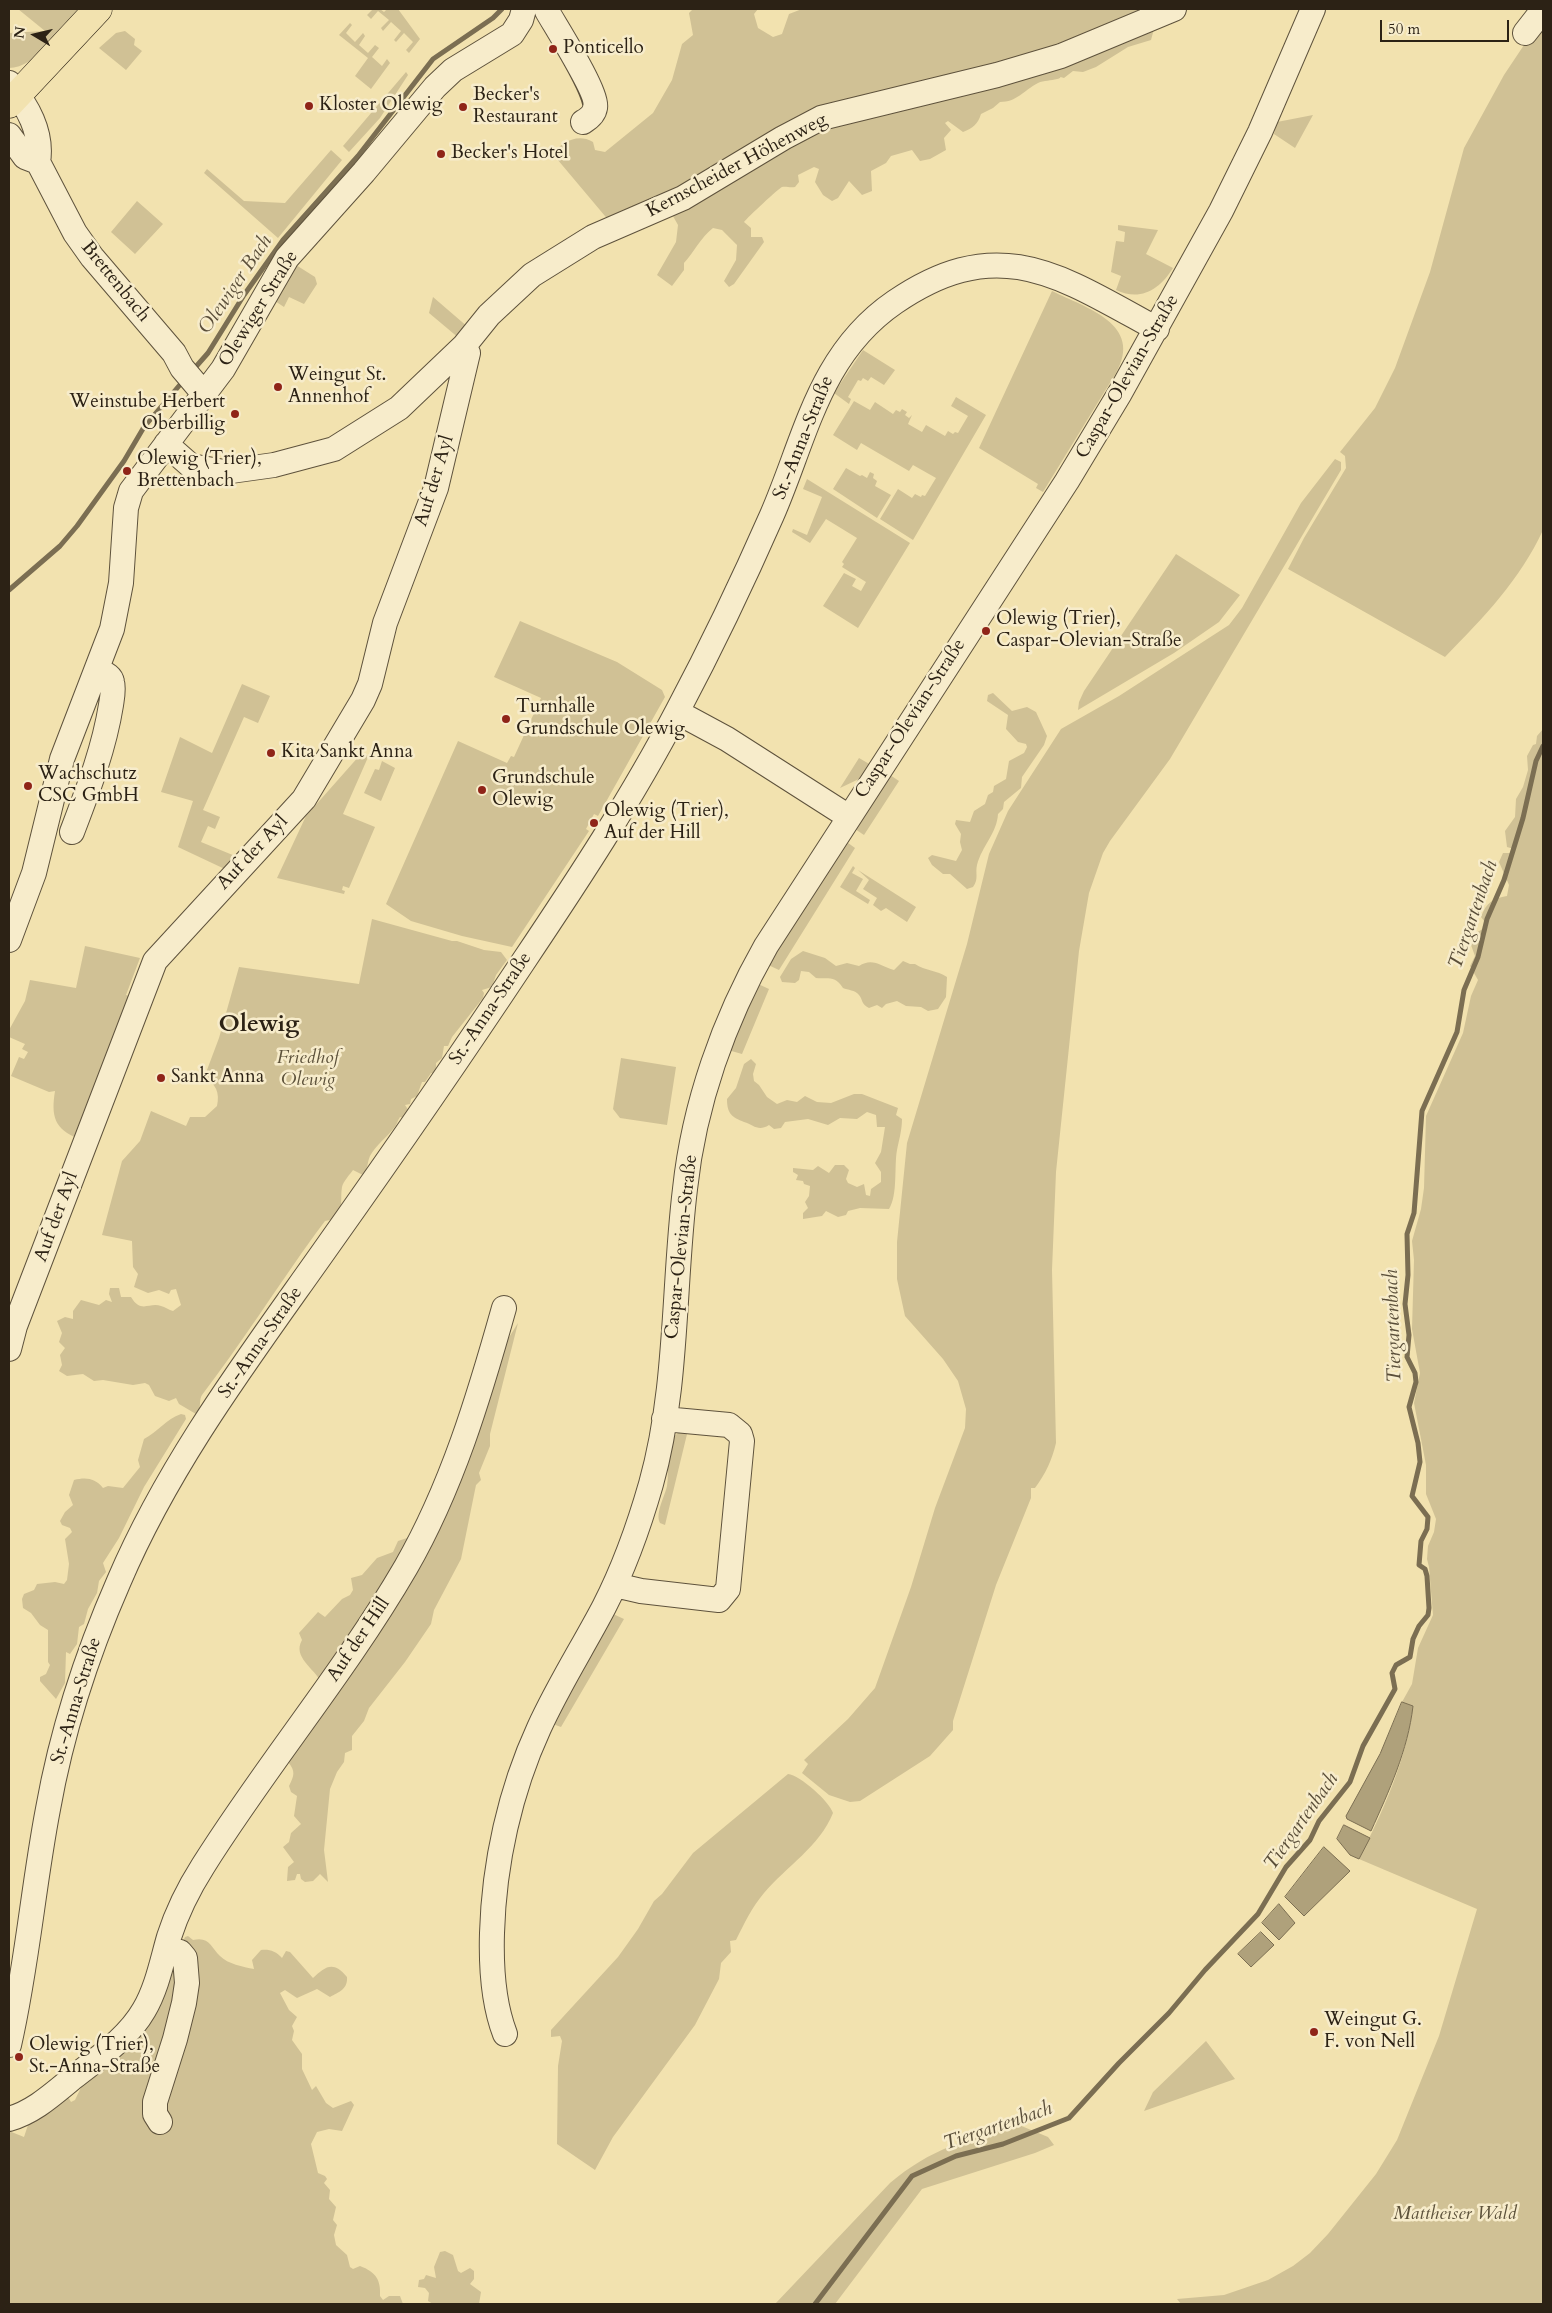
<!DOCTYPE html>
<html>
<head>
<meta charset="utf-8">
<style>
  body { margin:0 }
  #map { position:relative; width:1552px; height:2313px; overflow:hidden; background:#f2e2af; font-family:Cardo,serif }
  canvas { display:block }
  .frame { position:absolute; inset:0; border:10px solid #2c2215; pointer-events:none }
  .north { position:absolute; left:10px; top:10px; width:50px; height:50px; -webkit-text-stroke:4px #f7eccb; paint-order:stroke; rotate:279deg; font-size:14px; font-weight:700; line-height:20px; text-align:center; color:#2c2215 }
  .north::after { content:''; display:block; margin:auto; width:18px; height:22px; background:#2c2215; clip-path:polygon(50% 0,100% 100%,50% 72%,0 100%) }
  .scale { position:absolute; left:1380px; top:20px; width:129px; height:22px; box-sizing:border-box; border:2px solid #2c2215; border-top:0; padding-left:6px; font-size:15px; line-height:18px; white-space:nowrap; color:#2c2215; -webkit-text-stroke:4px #f7eccb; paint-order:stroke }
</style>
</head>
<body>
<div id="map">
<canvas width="1552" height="2313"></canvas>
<div class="frame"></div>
<div class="north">N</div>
<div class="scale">50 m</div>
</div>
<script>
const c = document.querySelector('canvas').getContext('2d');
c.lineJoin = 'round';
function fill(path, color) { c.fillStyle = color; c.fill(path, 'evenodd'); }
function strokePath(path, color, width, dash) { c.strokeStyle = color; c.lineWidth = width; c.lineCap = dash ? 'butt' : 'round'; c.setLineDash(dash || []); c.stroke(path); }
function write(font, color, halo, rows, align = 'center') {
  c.font = font + ' Cardo,serif'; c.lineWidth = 5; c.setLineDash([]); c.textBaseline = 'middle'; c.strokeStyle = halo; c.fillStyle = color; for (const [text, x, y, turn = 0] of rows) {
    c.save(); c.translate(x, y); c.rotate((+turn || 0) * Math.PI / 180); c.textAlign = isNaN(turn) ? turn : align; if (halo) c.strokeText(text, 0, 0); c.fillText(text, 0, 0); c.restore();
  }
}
const green = new Path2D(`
  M18,9h65c-18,18 -47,59 -74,59v-35l36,-2z
  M373,9h7l4,3 3,-3h11l22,30 -11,14 -3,-3 7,-8 -9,-9 -8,9 -2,-2 7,-9 -10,-9 -8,9 -2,-3 8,-8 -11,-9 -7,8 -4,-4z
  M693,9h65l-4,5 4,14 15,9 9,-3 7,-20 13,-5h376l-24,20 -3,11 -23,7 -32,20 -13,5 -10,-1 -9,7c-7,-2 0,-1 -7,1 -6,2 -13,1 -19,4 -15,8 -21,19 -38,19l-7,6 -12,6c-3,10 -8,14 -18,18l-15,-11 -3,2 6,7 -7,8 2,12 -16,9 -10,2 -8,-11 -21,6 -5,7 -15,8 1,20 -10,4 -13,-14 -11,17 -6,3 -9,-6 -8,-13 4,-13 -5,-2 -16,8 1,7 -4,5c-5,1 -9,-1 -13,0 -3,1 -35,31 -38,35l7,6v9h11l2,5 -30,42 -5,3 -5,-6 12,-21 1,-15 -15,-15 -9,-2c-12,9 -19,24 -29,35v7l-12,16 -15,-11 19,-33 2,-17 -9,-16 -59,13 -58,-69c12,-11 25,-20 41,-11l2,8 10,2 48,-39 19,-33 10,-36 11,-9 -4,-22z
  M350,23l2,2 -6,8 9,9 8,-9 2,3 -6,9 9,8 7,-8 4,3 -7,9 10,9 5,-7 3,4 -19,26 -16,-13 13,-18 -29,-23z
  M1543,28v502c-23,50 -59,87 -98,127l-157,-88 16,-31 42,-70 -1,-12 -5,-4 35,-44 20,-40 35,-96 34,-124 40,-73 26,-39z
  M125,31l10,8 -1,6 8,6 -16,19 -27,-22 17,-15z
  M406,72l2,3 -28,43 -31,34 -6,-6z
  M1313,115l-18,33 -21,-14 3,-12z
  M331,150l11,10 -64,78 -74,-65 3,-4 37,32 41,2z
  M137,201l26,23 -28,30 -24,-22z
  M1118,225l40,5 -12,24 27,14c-13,21 -32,34 -57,22l5,-14 -10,-4 5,-31 8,1 1,-10 -7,-2z
  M296,265l19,12 2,7 -13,20 -15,-7 -5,10 -9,-6z
  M1052,291c34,17 92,33 64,82l-73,119 -7,-4 2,-4 -59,-36z
  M433,297l36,31 -9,11 -31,-26z
  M863,350l32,20 -11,15 -13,-8 -3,4 -5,-3 -2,3 -3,-1 -10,17 3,2 -2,5 -15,-11z
  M956,397l30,18 -73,125 -33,-21 18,-30 14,9 3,-4 6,3 1,-2 3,1 11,-18 -23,-13 -4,6 -48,-28 -4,7 -24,-15 21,-34 16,9 5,-8 18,12 3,-4 4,2 2,-3 5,3 -2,3 4,3 3,-3 -4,9 14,8 4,-7 19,11 3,-5 5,3 2,-2 3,1 10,-17 -17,-10z
  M1335,459l6,3v8l-171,289 -60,82 -7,12 -14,40 -10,58 -23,221 -4,98 4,173c-4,17 -10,30 -21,45h-4v10l-35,87 -43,136v9l-23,26 -70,45 -10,1 -21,-7 -27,-22 6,-9 -4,-4 44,-41 27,-31 36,-101 24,-79 30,-80 1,-19 -8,-28 -15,-22 -38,-43 -8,-37v-37l10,-99 60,-199 22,-90 19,-43 53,-82 58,-33 110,-71 13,-17 59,-105z
  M846,468l14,8 2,-1 5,3 3,-6 4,2 -1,4 4,3 -2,5 16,9 -14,23 -44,-29z
  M807,479l103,64 -52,85 -35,-22 21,-33 12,6 -4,7 9,5 5,-9 -24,-15 2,-3 -2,-2 15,-24 -31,-19 -16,24 -18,-11 1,-3 14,6 15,-38 -19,-8z
  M1176,554l64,41 -21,27 -45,31 -96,57 1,-8 5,-11z
  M520,621l97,41 45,28 3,7 -67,119 -4,-2 -8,15 3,2 -77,116 -50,-11 -51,-15 -25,-17 72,-163 49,22 4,-7 3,1 27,-59 -47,-21z
  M242,684l28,12 -12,27 -14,-6 -41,93 17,7 -5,12 -7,-3 -7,16 39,16 -11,13 -51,-24 15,-46 -32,-9 19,-55 32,16z
  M993,693l19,18 15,-4 9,5 11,24 -3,9 -22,32 -1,11 -17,14 -1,7 -5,5c-1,19 -16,32 -21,51 -2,8 2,14 -4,22l-6,2 -17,-15h-7l-11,-9 -4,-7 4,-3 24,6 6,-11 -2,-8 1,-8 -6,-10 1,-4 14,2 4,-11 11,-7 3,-9 5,-3 1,-6 12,-7 3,-18 15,-8 3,-6 -1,-3 -8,-2 -12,-13 2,-14 -21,-14 1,-6z
  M1543,729v1575h-362l-4,-5 47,-4 44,-15 25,-14 17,-13 18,-19 48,-60 21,-34 42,-104 38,-127 -118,-50c24,-48 48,-100 54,-153l-11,-4 10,-18 6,-36 15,-33 -4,-48 -2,-8 1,-13 6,-14 2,-13 -10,-25v-29l-12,-62 6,-30 -8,-44 2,-69 -2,-19 9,-32 3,-21 2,-72 37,-83 8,-37 7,-16 -8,-14 5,-10 -4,-11 3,-11 14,-8 -7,-9c5,-14 12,-19 26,-21l2,-11 -10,-23 4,-9h11v-4l-7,-2 -2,-16 10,-14 1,-18 7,-12 5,-17 -1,-14 6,-11 3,-1 1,-8z
  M360,755h9l-26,59 32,13 -26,61 -6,-2 -1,4 3,1 -1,3 -67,-16 29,-62z
  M859,758l12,7 -12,14 -19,9z
  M382,761l13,7 -14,33 -17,-8 11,-24 4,1z
  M887,773l12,8 -35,54 -12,-8z
  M844,840l11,8 -76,122 -13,-6z
  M853,866l2,2 -3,5 11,6 -7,12 14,9 -2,4 -28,-17z
  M858,870l58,37 -9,15 -21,-14 -5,3 -8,-6 4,-7 -14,-9 6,-9z
  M372,919l80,22h5l27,9 17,2 6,8 -11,15 -4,12 -10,3 2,3 -1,5 -31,39 -4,9h-4l-2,12 -6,5v10h-5l-6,9h-3l-5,14 -6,3 -1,5 -5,1 4,6 -5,7 -4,-1c-3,4 -3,8 -6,11 -7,9 -18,17 -24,28 -3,7 -2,13 -7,19l-10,-5c-3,4 -10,12 -11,17 -2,13 2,21 -7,32l-10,2 -9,12c-39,54 -75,111 -114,162 -3,4 -1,13 -4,18l-2,1 -17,-10 -3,-6 -7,3 -14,-5 -6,-11 -4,-2 -12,2 -30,-5 -9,1 -11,-7 -16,2 -8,-5 3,-6 -2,-10 5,-7 -6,-6 3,-9 -5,-12 8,-4 8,2v-8l8,-11 18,5 7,-5 6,2 -3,-8 1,-6h9l2,9h10c10,17 18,5 30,9 4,1 8,4 12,5l8,-6 -5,-16 -5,1 -2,4 -10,-4 -11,3 -14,-6 4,-13 -5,-7 -1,-26 -30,-6 20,-74 18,-20 11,-30 35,15 4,-9h15l12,-11c3,-13 -1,-23 -13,-28l15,-40 20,-71 120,17z
  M85,946l55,12 -14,37 6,2 -53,142c-25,-10 -28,-23 -24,-48l-6,1 -38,-16 8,-19 5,2 4,-7 -6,-3 3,-5 -16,-7v-7l16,-29 5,-21 46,8z
  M803,951l22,7 11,8 11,-3 12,3c13,-9 22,0 35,4l9,-9 7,3h5c10,7 22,6 32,13l-1,20 -8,12 -10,2 -7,-4 -15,-1 -9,-5 -11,3 -4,4 -5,-3 -8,3c-8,-4 -6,-8 -10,-13 -4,-5 -11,-5 -16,-7 -8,-13 -15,-9 -27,-10l-7,-6 -8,-1 -2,9 -4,3 -13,-1 -2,-5 11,-18z
  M756,983l13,6 -27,65 -14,-4z
  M621,1058l55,9 -9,58 -47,-7 -7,-9z
  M751,1059l5,5 -3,10 1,7 5,4 8,12 10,7 10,-4 10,2 8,-6 12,6 14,1 23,-9h8l36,14 -2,7 6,4c0,11 -3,21 -5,31 -3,16 1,45 -8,59l-29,-1 -12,3 -2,4 -8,2 -12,-6 -4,5 -19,3v-6l5,-5 -3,-6 4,-6 1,-10 -6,-2 -1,-3 -7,-1 2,-5 -5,-3v-4l20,2 5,-4 11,7 6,-8h9l5,5 -3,9 2,4 9,4 7,-3 2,11 4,1 1,-7 10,-7v-10l-6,-9 6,-11 4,-25h-8l-1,-12 -9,-3 -10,7 -17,-1 -12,7 -20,-6 -23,3 -4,6 -7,1 -5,-4c-11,7 -15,0 -25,-3 -12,-5 -17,-8 -17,-23l9,-11 8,-24z
  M518,1323l-28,111v12l-11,27 2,7 -5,5 -15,74 -27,51 -3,14 -26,38 -36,46 -5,13 -12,15v14l-7,3 -1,9 -7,10 -7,17 -6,61 4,32 -8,-8 -7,7 -8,1 -4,-3 -1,-5h-3l-2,6 -8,1 1,-14 6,-5 -11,-15 6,-5 2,-9 10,-9 -7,-8 3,-20 -6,-4 -2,-6c5,-10 7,-15 -1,-24l33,-80c-6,-13 -29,-25 -19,-42l-3,-7 19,-21 7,5 17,-18 8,-4 3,-5 -2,-12 11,-3 15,-17 16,-6 5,-11 12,-4 88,-182z
  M181,1414l4,1 1,4 -42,68 -25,51 -16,25 3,9 -7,9 -2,12 -9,16 -4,15 -5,3 -2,17 -7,10 -4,-2 -1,31 -9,16 -16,-18v-4l6,-3 4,-9 -2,-3v-32l-8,-5 -9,-12 -8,-5 -1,-9 2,-5 10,-4 3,-6 18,-2 9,2 3,-4 2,-16 -4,-25 7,-7 -2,-4 -8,-3 -2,-4 5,-9 8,-7 -4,-10 5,-15c12,-3 21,-2 29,8l5,-2 15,2 17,-21 -2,-7 6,-21c14,-7 22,-20 37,-25z
  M688,1430l-23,95 -5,-2c-5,-10 5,-27 7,-37 3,-16 -3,-32 5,-46 3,-7 10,-9 16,-10z
  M611,1613l13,6 -63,108 -11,-4z
  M788,1774c12,1 42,28 45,39 -13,33 -47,54 -69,80 -12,14 -20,31 -28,47l-6,1 1,11 -10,11 -2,16 -24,46 -82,112 -18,33 -38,-26 1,-78 4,-25 -2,-5 -9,1v-7l67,-73 20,-28 16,-28 8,-7 31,-41z
  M188,1936l5,4c16,-4 18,7 27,16 8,8 23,11 34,13l-2,-9 9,-10c8,-1 15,1 21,8l4,-7 4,1 23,26c12,-11 20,-18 34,-1 1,12 -8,15 -17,20l-13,-8 -20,9 -12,-8 -5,3 9,17 8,7 -5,9 2,5 -2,9 10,14v15l10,21 4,-4 10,17 7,5 18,-7 3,4 -12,26 -13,-2 -12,3 -6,12 7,29 7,3 2,3 -3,4 6,7 -1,9 7,8 -3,13 4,5 -3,10 2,10 11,10 3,12 3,2 7,-3c16,6 21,14 20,30l3,4 6,-4h11l3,8h-394v-173l15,6 5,-15 38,-27 4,7 4,-2 23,-48 84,-108 3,-7z
  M1206,2041l29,38 -91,32 9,-19z
  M1019,2125l29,12 6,8 -19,8 -113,36 -87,115h-60l115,-121c40,-34 79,-45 129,-58z
  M445,2251l8,4 5,16 3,2 9,-5 4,3v8l-4,5 11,8 -2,12h-46l-5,-3 1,-8 -4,-5 -7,-1 1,-7 5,-1 2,-4 10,3 -2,-11 6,-15z`);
const water = new Path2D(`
  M1402,1702l11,4c-5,44 -24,85 -42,125l-24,-12 -1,-3 34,-62z
  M1344,1825l26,13 -11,21 -9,-4 -13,-16z
  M1324,1847l26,24 -46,45 -19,-19z
  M1279,1904l16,19 -16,17 -17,-17z
  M1261,1932l13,13 -23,22 -13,-13z`);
const stream = new Path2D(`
  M193,370l15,-17 36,-58 39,-55 75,-84 75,-97 60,-41 9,-9
  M9,590l51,-44 17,-20 47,-65 20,-34 40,-47
  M815,2304l97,-128 44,-20 47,-12 66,-26 50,-55 50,-50 36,-43 53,-56 28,-47 24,-27 9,-19 31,-39 13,-36 32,-57 -3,-16 4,-8 14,-8 3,-18 6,-13 9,-11 1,-7 -2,-32 -2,-7 -6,-4 2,-24 6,-12 1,-12 -16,-21 8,-34 -2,-19 -9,-36 7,-25 -1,-9 -8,-16 2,-22 -4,-31 3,-29 -1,-41 7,-21 8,-102 35,-79 7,-42 14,-33 9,-38 17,-39 19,-62 13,-57 7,-15`);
const minor = new Path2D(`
  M547,11c9,16 52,83 48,97 -1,7 -7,11 -12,14
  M1525,33l18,-23
  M9,83c18,23 34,49 29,79
  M9,135l16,22 13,5 37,71 17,24 82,96 8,15 22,26
  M166,444l25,22 33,6 50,-7 60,-16 65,-41 65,-62 25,-31 43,-40 61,-38 90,-39 100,-60 38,-20 176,-43 64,-19 113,-47
  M677,712l50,27 122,78
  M72,832c16,-42 32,-83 39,-127 1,-7 3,-16 1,-23 -1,-7 -9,-9 -14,-12
  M9,940l25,-67 28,-114 50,-130 9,-46 5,-75 5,-17 92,-122 64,-111 77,-86 71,-85 18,-17 59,-36 9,-14 3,-11
  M9,1349l6,-23 140,-365 149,-162 59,-99 7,-16 15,-61 51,-135 32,-135 -4,-7
  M615,1585l26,6 78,9 9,-11 14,-148 -2,-7 -11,-9 -65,-6
  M505,2034c-12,-31 -14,-68 -13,-101 2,-70 18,-142 47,-205 19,-42 44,-81 65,-121 20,-39 35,-81 47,-123 27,-96 22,-197 34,-295 9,-85 39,-169 81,-243l301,-465 53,-88 101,-182 39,-79 53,-123
  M9,2045c18,-78 24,-158 39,-236 14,-79 39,-155 71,-228 52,-122 134,-229 210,-337 66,-93 131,-187 194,-282 55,-82 109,-164 155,-252 34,-64 65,-129 94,-195 34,-78 47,-161 123,-213 104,-71 165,-26 262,27
  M9,2119c25,-7 44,-25 65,-42 24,-19 54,-39 70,-67 13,-22 18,-49 25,-73 8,-25 20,-49 34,-71 64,-102 142,-194 203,-299 46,-80 73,-170 98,-259
  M160,2122l-5,-8v-12l20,-63 9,-36 3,-20 -2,-25 -5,-6 -14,-4`);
const major = new Path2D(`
  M9,104l89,-95`);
const markers = [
  [553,49,5,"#8f2418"],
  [309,106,5,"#8f2418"],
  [463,107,5,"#8f2418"],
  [441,154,5,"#8f2418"],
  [278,387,5,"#8f2418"],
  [235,414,5,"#8f2418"],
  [127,471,5,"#8f2418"],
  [986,631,5,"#8f2418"],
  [506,719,5,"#8f2418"],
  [271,753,5,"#8f2418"],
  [28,786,5,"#8f2418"],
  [482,790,5,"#8f2418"],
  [594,823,5,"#8f2418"],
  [161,1078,5,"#8f2418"],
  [1314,2032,5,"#8f2418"],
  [19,2057,5,"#8f2418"]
];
const poiNames = [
  ["Ponticello",563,49],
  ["Becker's",473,96],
  ["Restaurant",473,118],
  ["Kloster Olewig",319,106],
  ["Becker's Hotel",451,154],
  ["Weingut St.",288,376],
  ["Annenhof",288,398],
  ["Weinstube Herbert",225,403,"right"],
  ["Oberbillig",225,425,"right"],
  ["Olewig (Trier),",137,460],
  ["Brettenbach",137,482],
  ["Olewig (Trier),",996,620],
  ["Caspar-Olevian-Straße",996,642],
  ["Turnhalle",516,708],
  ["Grundschule Olewig",516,730],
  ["Kita Sankt Anna",281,753],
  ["Wachschutz",38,775],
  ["CSC GmbH",38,797],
  ["Grundschule",492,779],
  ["Olewig",492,801],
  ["Olewig (Trier),",604,812],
  ["Auf der Hill",604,834],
  ["Sankt Anna",171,1078],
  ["Weingut G.",1324,2021],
  ["F. von Nell",1324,2043],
  ["Olewig (Trier),",29,2046],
  ["St.-Anna-Straße",29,2068]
];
const streetNames = [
  ["Kernscheider Höhenweg",737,166,-28],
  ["Brettenbach",115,282,51],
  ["Olewiger Straße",259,309,-58],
  ["Caspar-Olevian-Straße",1128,377,-60],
  ["St.-Anna-Straße",804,438,-68],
  ["Auf der Ayl",435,481,-73],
  ["Caspar-Olevian-Straße",911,719,-57],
  ["Auf der Ayl",253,853,-47],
  ["St.-Anna-Straße",491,1009,-56],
  ["Auf der Ayl",57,1217,-70],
  ["Caspar-Olevian-Straße",682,1247,-84],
  ["St.-Anna-Straße",261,1343,-55],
  ["Auf der Hill",359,1640,-56],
  ["St.-Anna-Straße",77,1701,-73]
];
const parkNames = [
  ["Friedhof",308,1059],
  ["Olewig",308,1081],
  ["Mattheiser Wald",1455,2215]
];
const waterNames = [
  ["Olewiger Bach",236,285,-56],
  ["Tiergartenbach",1474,915,-71],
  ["Tiergartenbach",1394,1326,-92],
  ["Tiergartenbach",1302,1822,-55],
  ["Tiergartenbach",998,2127,-19]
];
const districtNames = [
  ["Olewig",259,1025]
];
fill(green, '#d0c195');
fill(water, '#afa17b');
strokePath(water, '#7b6e52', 1);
strokePath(stream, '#7b6e52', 5);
strokePath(minor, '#5e523c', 26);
strokePath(major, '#2c2215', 29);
strokePath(minor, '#f7eccb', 24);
strokePath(major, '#f2e2af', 28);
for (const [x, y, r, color] of markers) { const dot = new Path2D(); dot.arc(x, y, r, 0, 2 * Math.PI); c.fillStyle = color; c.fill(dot); strokePath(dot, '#f7eccb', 2); }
write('19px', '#2c2215', '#f7eccb', poiNames, 'left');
write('19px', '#2c2215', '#f7eccb', streetNames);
write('italic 19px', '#5d523b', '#f7eccb', parkNames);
write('italic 20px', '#5a4e39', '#f7eccb', waterNames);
write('bold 24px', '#2c2215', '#f7eccb', districtNames);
</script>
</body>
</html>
